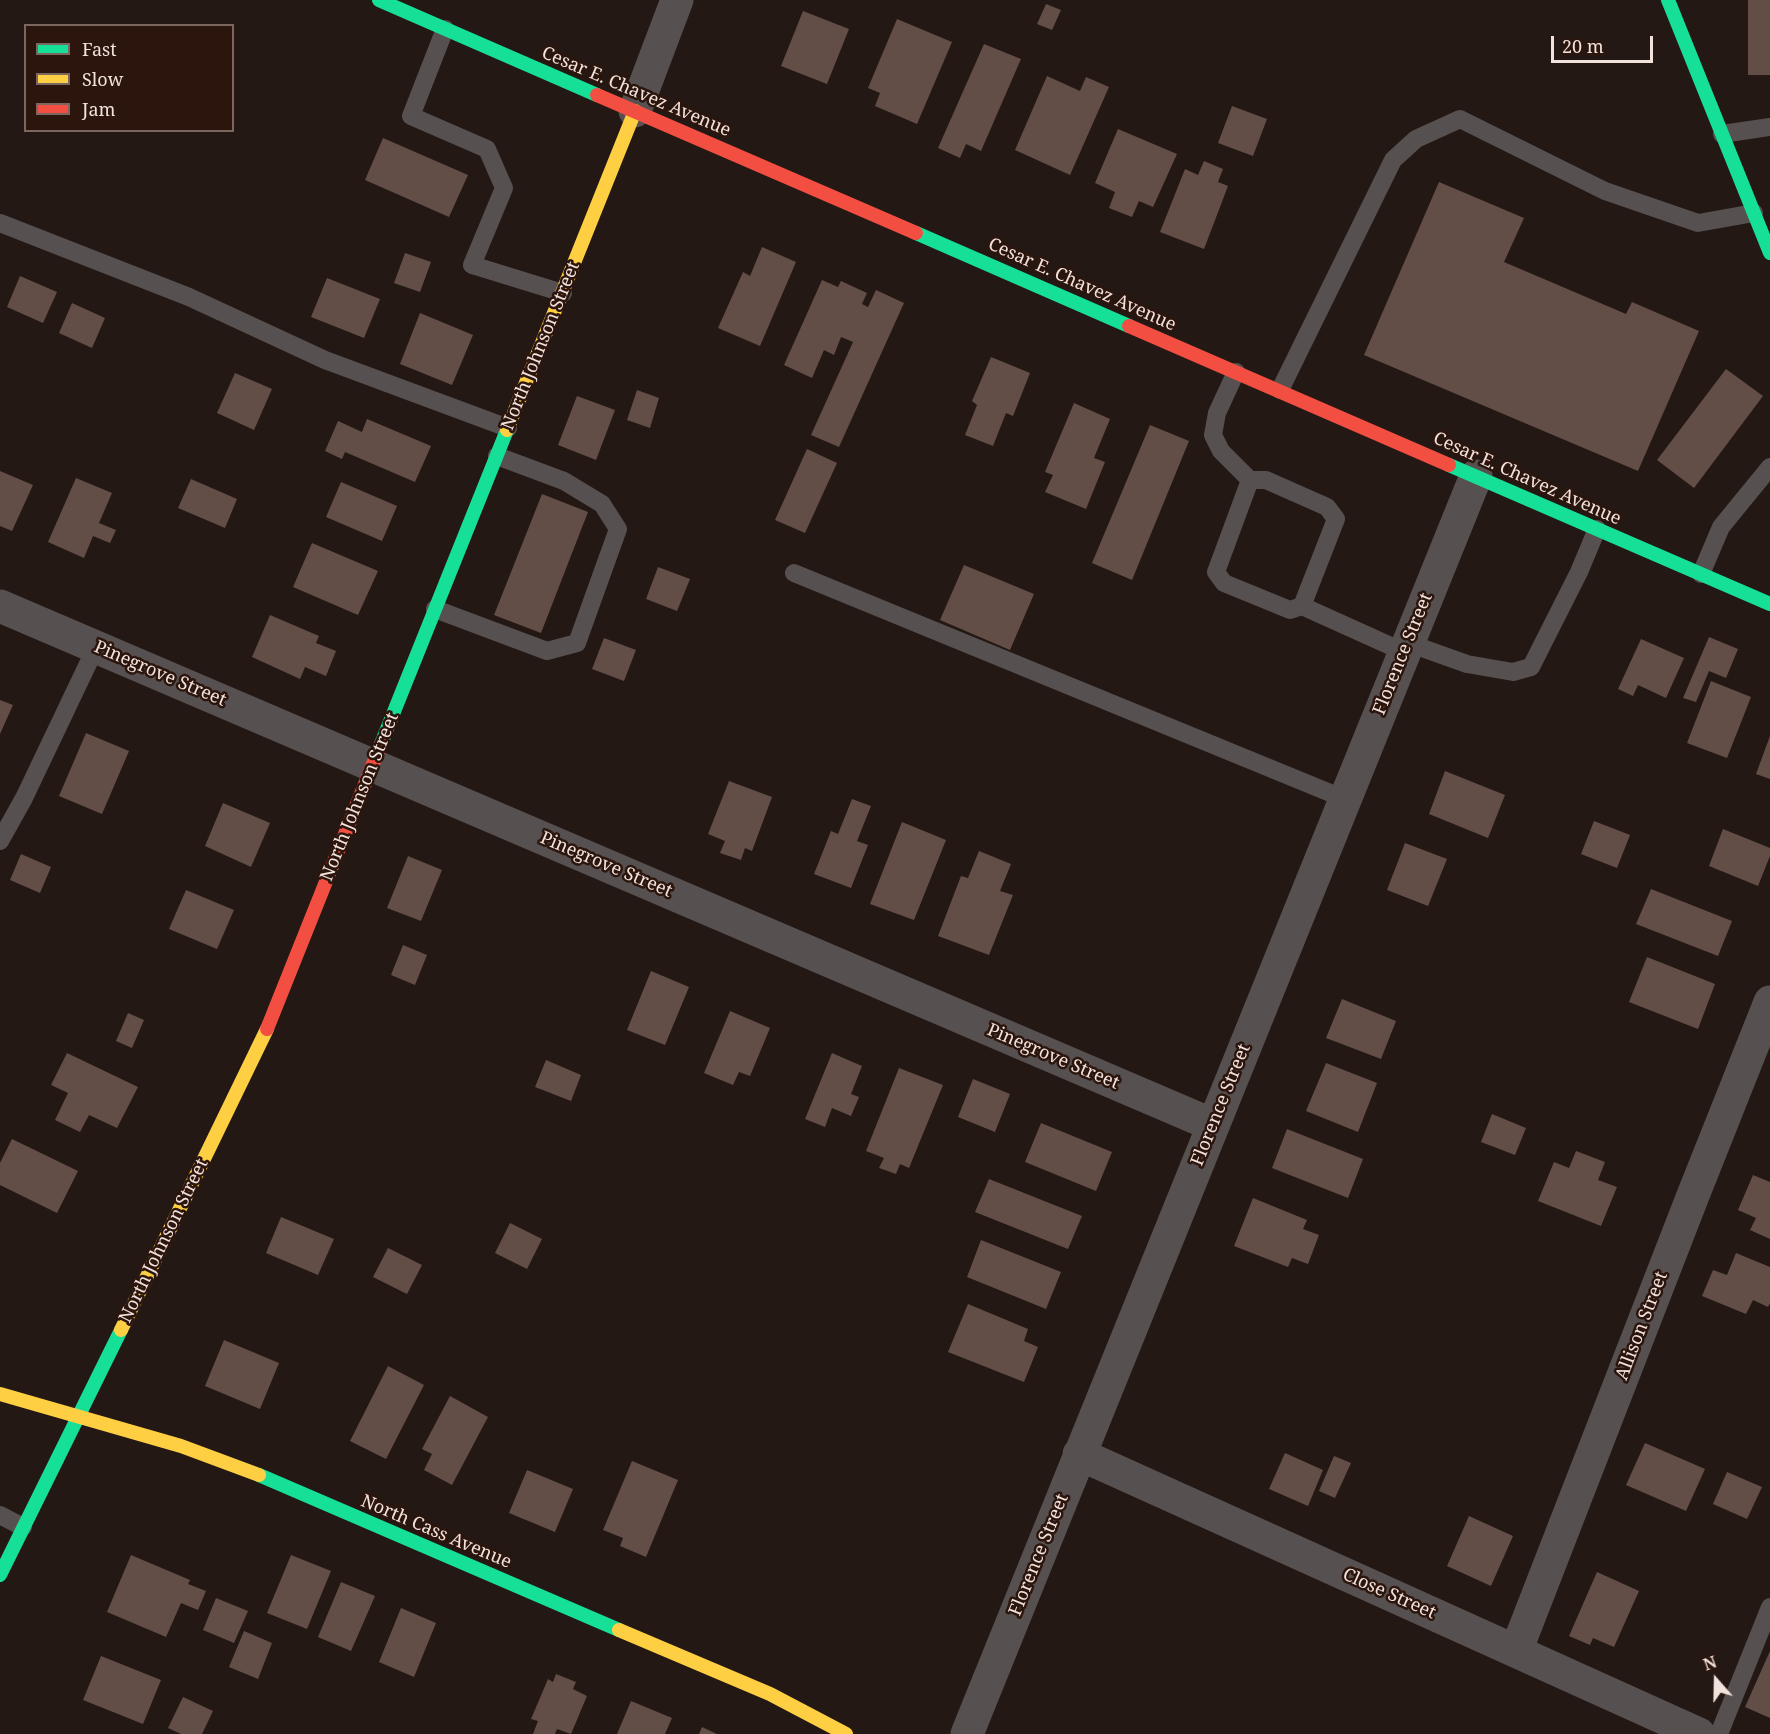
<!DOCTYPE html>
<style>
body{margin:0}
#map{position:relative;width:1770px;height:1734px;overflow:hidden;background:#241814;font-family:"Noto Serif",serif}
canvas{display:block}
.legend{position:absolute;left:24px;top:24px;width:210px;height:108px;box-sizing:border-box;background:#2b150d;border:2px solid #7b6760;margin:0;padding:8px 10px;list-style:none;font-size:18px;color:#f2e2dc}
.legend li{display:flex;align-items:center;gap:12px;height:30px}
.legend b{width:30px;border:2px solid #7b6760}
.north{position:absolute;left:1686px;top:1650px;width:60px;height:60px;-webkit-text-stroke:4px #2b150d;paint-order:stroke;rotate:340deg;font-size:16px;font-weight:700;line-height:24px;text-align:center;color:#f2e2dc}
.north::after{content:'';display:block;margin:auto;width:21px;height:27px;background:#f2e2dc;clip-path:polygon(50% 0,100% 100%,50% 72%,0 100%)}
.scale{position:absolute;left:1551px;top:36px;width:102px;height:27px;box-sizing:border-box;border:3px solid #f2e2dc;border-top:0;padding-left:8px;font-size:18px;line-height:21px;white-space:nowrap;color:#f2e2dc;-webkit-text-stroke:4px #2b150d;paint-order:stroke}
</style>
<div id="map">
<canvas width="1770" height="1734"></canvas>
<ul class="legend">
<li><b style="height:8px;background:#16e098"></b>Fast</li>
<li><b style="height:8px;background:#ffcf43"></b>Slow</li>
<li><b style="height:8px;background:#f24e42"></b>Jam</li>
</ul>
<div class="north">N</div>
<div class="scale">20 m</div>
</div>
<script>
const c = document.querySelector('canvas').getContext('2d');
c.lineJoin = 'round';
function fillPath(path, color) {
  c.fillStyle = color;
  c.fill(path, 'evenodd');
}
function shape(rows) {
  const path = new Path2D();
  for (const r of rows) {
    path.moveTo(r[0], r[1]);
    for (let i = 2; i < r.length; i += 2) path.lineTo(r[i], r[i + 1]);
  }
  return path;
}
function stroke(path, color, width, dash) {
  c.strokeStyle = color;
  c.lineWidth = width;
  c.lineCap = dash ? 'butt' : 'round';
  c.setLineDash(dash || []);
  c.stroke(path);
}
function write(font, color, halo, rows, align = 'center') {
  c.font = font + ' "Noto Serif",serif';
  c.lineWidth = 5;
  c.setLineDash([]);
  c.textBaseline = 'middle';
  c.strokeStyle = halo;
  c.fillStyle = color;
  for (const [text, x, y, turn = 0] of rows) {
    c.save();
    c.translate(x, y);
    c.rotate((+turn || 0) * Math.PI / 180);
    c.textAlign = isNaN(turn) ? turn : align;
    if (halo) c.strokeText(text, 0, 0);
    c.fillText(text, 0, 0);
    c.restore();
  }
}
const building = shape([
 [1748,0,1770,0,1770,75,1748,75],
 [1046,4,1061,10,1052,30,1037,24],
 [803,11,849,29,827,84,781,66],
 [897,19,952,42,917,124,875,106,880,93,868,88],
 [984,44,1021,59,981,151,966,144,960,158,938,148],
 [1047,76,1080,91,1086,77,1109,87,1070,175,1015,150],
 [1232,106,1267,119,1253,156,1218,143],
 [1118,129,1177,154,1153,207,1139,201,1132,217,1109,208,1115,192,1095,183],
 [383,138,468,175,449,217,365,180],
 [1204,161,1223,169,1218,182,1228,186,1204,249,1160,232,1185,169,1198,175],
 [1439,182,1524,218,1504,262,1626,314,1632,302,1699,331,1638,471,1364,355],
 [762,247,796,262,760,346,718,328,743,272,750,276],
 [405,253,431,262,420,292,394,283],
 [20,276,57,292,43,323,7,307],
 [327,278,380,299,364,338,311,317],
 [822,280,838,287,841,281,867,293,862,304,868,307,876,290,904,303,839,447,811,435,853,342,841,337,834,355,824,350,812,378,784,365],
 [72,303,105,318,92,348,59,333],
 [420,313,473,335,452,385,400,364],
 [991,357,1030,373,1013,416,1006,413,993,446,965,435,977,405,972,401],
 [1726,369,1763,396,1694,488,1657,460],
 [235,373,272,389,254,430,217,413],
 [637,390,659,398,650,428,627,420],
 [577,396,615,410,596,460,558,445],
 [1074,403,1110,419,1094,458,1105,462,1086,509,1045,492,1053,475,1045,472],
 [367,419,431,446,415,482,345,452,342,459,325,451,338,421,362,432],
 [1150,425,1189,441,1132,580,1092,563],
 [807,449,837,463,805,533,775,520],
 [0,471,33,485,12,531,0,526],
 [76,478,112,493,99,523,116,530,110,543,93,536,84,558,48,542],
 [191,479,237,499,225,528,178,508],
 [341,482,397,506,382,541,326,517],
 [542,494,588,512,541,633,494,615],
 [312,543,378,571,358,615,293,587],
 [964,565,1034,594,1010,650,940,620],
 [658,567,690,579,677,611,646,599],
 [270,615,319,636,316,643,336,651,326,676,305,667,300,679,252,657],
 [1709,637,1738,649,1726,678,1709,671,1696,702,1683,698],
 [604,638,636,650,624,681,592,669],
 [1641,639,1684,658,1666,698,1638,685,1633,696,1618,689],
 [1711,681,1751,697,1727,758,1687,743],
 [0,700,13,705,0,734],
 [86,733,129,751,102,814,59,796],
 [1770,736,1770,779,1756,774],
 [1445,771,1505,795,1488,838,1429,814],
 [729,781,772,797,752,851,745,848,741,860,720,853,725,841,708,834],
 [852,799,871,806,857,841,868,845,851,888,814,874,831,831,838,834],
 [223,803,270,823,251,867,205,846],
 [1594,821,1630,835,1617,868,1581,854],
 [902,822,946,840,914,920,870,904],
 [1723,829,1770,848,1770,856,1758,886,1709,866],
 [1405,843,1447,859,1428,906,1387,890],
 [979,851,1011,864,1000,891,1013,895,989,955,938,936,961,876,968,878],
 [21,854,51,867,40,893,10,880],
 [408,856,442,870,421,921,387,908],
 [1651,889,1732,921,1718,956,1636,924],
 [186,890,234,910,217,949,169,929],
 [403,945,427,955,415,985,391,975],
 [1647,957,1715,984,1698,1029,1629,1002],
 [651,971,689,987,665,1045,627,1030],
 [1342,999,1396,1021,1381,1059,1326,1038],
 [730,1011,770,1028,750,1076,739,1072,733,1085,704,1073],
 [128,1013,144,1020,132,1048,116,1041],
 [67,1053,138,1087,117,1128,89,1115,80,1132,55,1120,68,1093,51,1085],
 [832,1053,862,1066,851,1094,859,1097,851,1116,832,1108,825,1127,805,1119],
 [546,1060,581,1075,571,1101,535,1087],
 [1326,1063,1377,1083,1358,1132,1306,1111],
 [899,1068,943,1085,909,1168,900,1164,896,1174,879,1168,884,1158,866,1151],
 [973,1079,1010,1094,995,1132,958,1117],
 [1492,1114,1526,1128,1515,1155,1481,1142],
 [1041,1123,1112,1152,1096,1191,1025,1162],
 [1287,1129,1363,1159,1348,1198,1272,1168],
 [12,1139,78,1171,57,1213,0,1185,0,1163],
 [1576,1151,1605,1162,1598,1180,1617,1187,1601,1226,1538,1201,1554,1162,1569,1168],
 [1753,1175,1770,1182,1770,1239,1750,1230,1756,1218,1738,1210],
 [989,1179,1082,1216,1068,1249,975,1212],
 [1253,1198,1307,1220,1303,1229,1319,1235,1308,1264,1292,1258,1288,1267,1234,1246],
 [281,1217,334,1239,318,1275,266,1253],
 [510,1223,542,1239,527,1269,495,1253],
 [981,1240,1061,1272,1046,1309,967,1277],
 [388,1248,422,1265,407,1294,373,1277],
 [1736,1253,1770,1267,1770,1303,1768,1307,1753,1300,1746,1314,1702,1296,1713,1270,1727,1275],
 [968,1304,1028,1329,1024,1341,1038,1347,1024,1382,948,1352],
 [224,1340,279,1363,260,1409,205,1386],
 [388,1366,424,1385,386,1459,350,1441],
 [450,1396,488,1417,452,1485,424,1470,432,1454,422,1449],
 [1645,1443,1705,1469,1686,1511,1626,1485],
 [1285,1453,1323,1470,1308,1506,1269,1489],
 [1334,1456,1351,1463,1335,1498,1319,1491],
 [632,1461,678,1480,646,1557,620,1546,623,1538,603,1530],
 [527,1470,573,1489,555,1532,509,1513],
 [1727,1472,1762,1487,1747,1519,1713,1504],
 [1469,1516,1513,1536,1491,1586,1447,1566],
 [131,1555,190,1580,188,1584,206,1591,198,1610,181,1603,166,1637,107,1612],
 [291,1555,331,1571,307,1629,267,1613],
 [1597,1572,1639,1591,1614,1647,1593,1638,1590,1645,1569,1636],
 [341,1582,375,1596,351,1651,318,1637],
 [216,1598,248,1611,234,1643,203,1630],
 [401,1608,436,1623,414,1677,379,1662],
 [244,1631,272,1643,258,1679,229,1667],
 [1770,1651,1770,1718,1745,1707],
 [101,1656,161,1680,143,1724,83,1700],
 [556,1674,576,1682,573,1689,587,1696,571,1734,557,1729,555,1734,533,1734,538,1721,531,1719,548,1679,553,1682],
 [183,1697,213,1711,202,1734,181,1734,168,1728],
 [631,1701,672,1718,665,1734,617,1734],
 [702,1727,717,1734,699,1734]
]);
const lane = shape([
 [445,29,411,116,487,149,504,188,472,265,563,293],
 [1722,134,1770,127],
 [0,223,189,297,325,360,508,428],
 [1236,372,1217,413,1213,435,1221,451,1250,480],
 [1280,390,1393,160,1416,139,1460,119,1605,191,1698,223,1754,213],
 [794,573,1345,799],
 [1701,574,1721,527,1770,467],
 [1302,606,1336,519,1327,507,1266,480,1250,480,1216,572,1224,583,1290,610,1302,606,1404,652],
 [435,609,547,651,577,643,618,529,602,504,564,481,497,456],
 [1408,643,1467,664,1513,672,1531,667,1579,572,1597,529],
 [0,841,24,798,96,647],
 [0,1515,23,1527],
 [1719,1734,1770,1607]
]);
const street = shape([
 [635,111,677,0],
 [0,606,1213,1125],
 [1079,1454,1699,1734],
 [1516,1651,1692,1198,1770,1002],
 [967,1734,1476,476]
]);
const fast = shape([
 [379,0,597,95],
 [1668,0,1770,253],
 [916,233,1129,326],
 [1449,465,1770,604],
 [381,744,507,430],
 [259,1475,619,1630],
 [0,1575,121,1330]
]);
const slow = shape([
 [507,430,635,111],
 [121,1330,267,1029],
 [0,1394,181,1446,259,1475],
 [619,1630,770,1694,846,1734]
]);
const jam = shape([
 [597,95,916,233],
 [1129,326,1449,465],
 [267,1029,381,744]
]);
const streetNames = [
 ["Cesar E. Chavez Avenue",636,92,23],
 ["Cesar E. Chavez Avenue",1082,285,24],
 ["North Johnson Street",541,346,-68],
 ["Cesar E. Chavez Avenue",1527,479,24],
 ["Florence Street",1403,654,-68],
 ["Pinegrove Street",160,674,23],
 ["North Johnson Street",360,797,-68],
 ["Pinegrove Street",606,865,23],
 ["Pinegrove Street",1053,1057,23],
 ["Florence Street",1221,1105,-68],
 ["North Johnson Street",164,1241,-64],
 ["Allison Street",1642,1326,-69],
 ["North Cass Avenue",436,1532,23],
 ["Florence Street",1039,1555,-68],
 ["Close Street",1389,1594,24]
];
fillPath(building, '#624e46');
stroke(lane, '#565050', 18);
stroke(street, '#565050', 33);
stroke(fast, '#16e098', 14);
stroke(slow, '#ffcf43', 14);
stroke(jam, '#f24e42', 14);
write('18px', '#f2e2dc', '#2b150d', streetNames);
</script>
